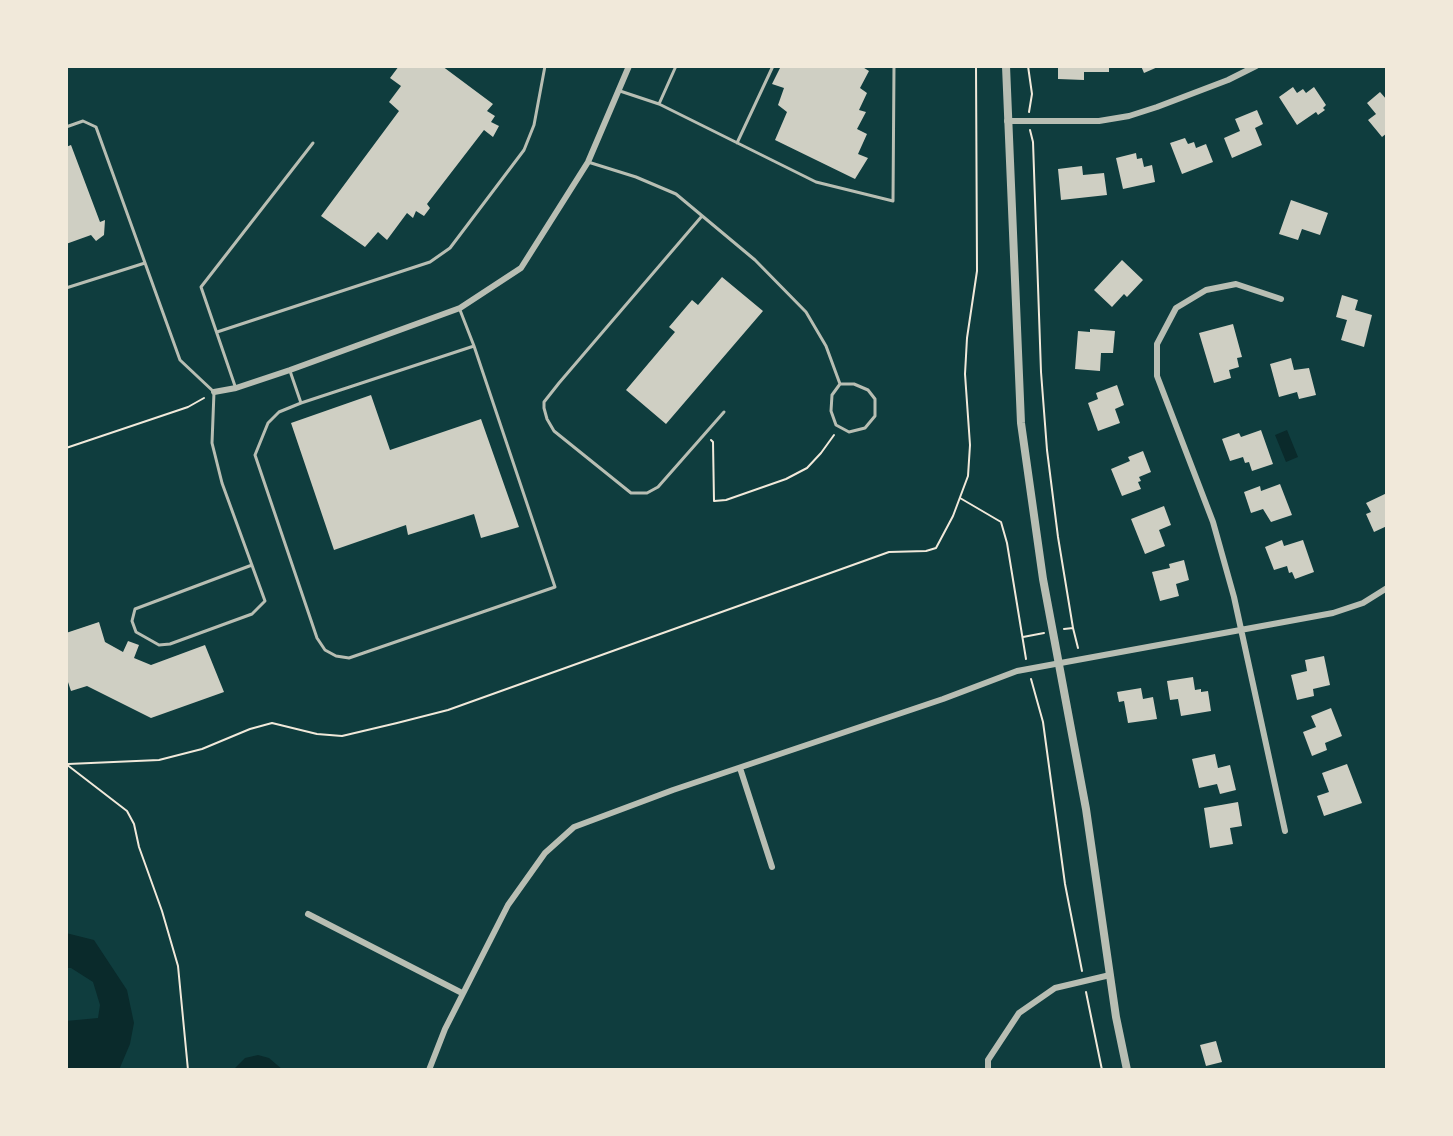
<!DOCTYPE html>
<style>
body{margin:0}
#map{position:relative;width:1453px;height:1136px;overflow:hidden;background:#0f3d3e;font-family:"PT Sans",sans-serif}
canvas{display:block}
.frame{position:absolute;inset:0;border:68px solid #f1e9da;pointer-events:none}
</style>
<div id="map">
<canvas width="1453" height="1136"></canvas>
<div class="frame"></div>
</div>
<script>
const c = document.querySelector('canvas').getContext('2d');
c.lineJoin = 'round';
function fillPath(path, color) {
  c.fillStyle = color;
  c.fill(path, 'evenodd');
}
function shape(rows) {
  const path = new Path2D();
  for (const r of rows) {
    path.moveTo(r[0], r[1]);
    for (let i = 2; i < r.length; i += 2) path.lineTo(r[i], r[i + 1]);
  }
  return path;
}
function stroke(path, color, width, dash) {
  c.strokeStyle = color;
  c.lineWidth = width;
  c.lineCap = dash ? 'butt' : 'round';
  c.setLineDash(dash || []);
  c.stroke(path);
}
const water = shape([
 [1287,430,1298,457,1286,462,1275,435],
 [66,933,94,940,127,990,134,1023,130,1044,119,1070,66,1070,66,1021,98,1018,100,1005,93,982,71,968,66,968],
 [258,1055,269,1058,283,1070,233,1070,245,1058]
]);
const building = shape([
 [399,66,442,66,493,104,487,111,495,116,491,122,499,126,493,137,484,130,427,204,430,208,424,216,416,211,413,218,407,213,387,240,378,232,365,247,321,216,399,111,389,102,401,86,390,78],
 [781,66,861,66,869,71,860,88,867,93,859,110,866,112,857,129,867,134,858,154,868,158,855,179,775,140,787,112,778,105,784,88,772,84],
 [1058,66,1109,66,1109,72,1084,72,1084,80,1058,79],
 [1141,66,1160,66,1144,73],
 [1293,87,1297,93,1303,89,1306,93,1314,87,1326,105,1323,108,1325,110,1318,115,1316,112,1297,125,1279,97],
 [1380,92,1387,100,1387,133,1382,137,1368,120,1376,114,1367,103],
 [1257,110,1263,124,1255,128,1262,145,1232,158,1224,138,1240,131,1235,119],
 [1185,138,1188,144,1194,142,1196,148,1206,144,1213,162,1182,174,1170,143],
 [71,145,100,222,105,220,104,235,96,241,91,235,66,244,66,147],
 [1136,153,1137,159,1142,158,1144,167,1152,165,1155,182,1123,189,1116,158],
 [1082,166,1083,175,1104,173,1107,195,1061,200,1058,169],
 [1291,200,1328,213,1320,235,1302,229,1298,240,1279,234],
 [1122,260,1143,280,1127,297,1124,294,1112,307,1094,290],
 [722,277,763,311,666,424,626,390,675,332,669,327,692,300,698,305],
 [1342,295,1358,300,1355,310,1372,315,1364,347,1341,340,1347,320,1336,317],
 [1233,324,1242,357,1237,358,1239,367,1229,370,1231,378,1214,383,1199,333],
 [1090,329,1115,331,1113,353,1101,353,1100,371,1075,369,1078,331,1090,332],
 [1291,358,1294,370,1309,368,1316,395,1299,399,1297,392,1279,397,1270,364],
 [1117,385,1124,405,1115,409,1120,423,1098,431,1088,403,1098,399,1096,393],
 [371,395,390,450,481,419,519,527,481,538,474,514,408,535,406,525,334,550,291,423],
 [1261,430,1273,464,1252,471,1249,462,1245,463,1243,457,1230,461,1222,439,1239,433,1241,437],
 [1143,451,1151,472,1139,477,1141,481,1138,482,1141,489,1122,496,1111,469,1130,461,1128,457],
 [1280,484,1292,515,1271,522,1263,509,1251,513,1244,492,1260,486,1261,491],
 [1387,493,1387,526,1374,532,1366,514,1371,512,1366,503],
 [1164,506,1171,525,1159,530,1165,546,1145,554,1131,519],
 [1282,540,1284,546,1303,540,1314,572,1295,579,1292,572,1289,573,1287,566,1274,570,1265,547],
 [1184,560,1189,580,1176,584,1179,596,1160,601,1152,572,1170,568,1169,564],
 [99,622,105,642,123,652,128,641,139,645,134,658,151,665,205,645,224,692,151,718,87,686,71,691,66,676,66,633],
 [1324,656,1330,685,1313,689,1314,696,1297,700,1291,675,1307,671,1305,660],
 [1193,677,1195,690,1201,689,1201,692,1208,691,1211,711,1181,716,1178,699,1170,700,1167,681],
 [1141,688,1143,699,1153,697,1157,719,1128,723,1124,701,1119,702,1117,692],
 [1331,708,1342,736,1325,743,1327,750,1312,756,1303,732,1316,727,1311,716],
 [1215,754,1218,768,1230,765,1236,790,1220,794,1217,784,1199,788,1192,759],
 [1347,764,1362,803,1324,816,1317,796,1329,792,1322,773],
 [1238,802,1242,826,1230,828,1233,844,1210,848,1204,808],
 [1216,1041,1222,1062,1206,1066,1200,1045]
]);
const path = shape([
 [1028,66,1032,94,1029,112],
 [1030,130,1033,142,1041,372,1047,450,1058,537,1073,628,1064,629],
 [711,440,713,442,714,501,726,500,786,479,807,468,821,453,834,435],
 [66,448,188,407,204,398],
 [960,498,1001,522,1007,543,1026,659],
 [1073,628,1078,648],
 [1023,637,1044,633],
 [1031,679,1043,722,1065,884,1082,971],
 [66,764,127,811,134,824,139,847,162,911,178,966,188,1070],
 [68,764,159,760,202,749,250,729,272,723,317,734,342,736,397,723,448,710,889,552,926,551,936,548,953,516,968,476,970,445,965,374,967,338,977,271,976,66],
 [1086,992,1102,1070]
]);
const service = shape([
 [620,91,659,104,676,66],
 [659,104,816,182,893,201,894,66],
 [66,127,83,121,96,127,180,360,214,392,212,443,222,483,265,601,252,614,170,644,159,645,136,632,132,621,135,609,252,565],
 [737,143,773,66],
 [588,162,636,177,676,194,755,260,806,312,826,346,840,384],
 [702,216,559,383,544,402,544,408,547,419,554,431,631,493,647,493,658,487,724,412],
 [66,288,145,263],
 [217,332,430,262,450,248,524,150,534,125,545,66],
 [290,371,301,403,474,346,460,310],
 [840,384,854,384,868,390,875,399,875,416,865,428,849,432,836,425,831,411,832,395,840,384],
 [235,386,201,287,313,143],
 [301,403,279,412,268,423,255,455,317,638,325,650,336,656,349,658,555,587,474,346]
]);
const minor = shape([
 [1007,121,1099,121,1129,116,1157,107,1228,80,1256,66],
 [1281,299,1236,284,1206,290,1176,308,1157,344,1157,376,1213,522,1234,597,1285,831],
 [214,392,236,388,290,370,460,308,521,268,588,162,629,66],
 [740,768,772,867],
 [308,914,462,993],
 [429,1070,445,1029,508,905,545,853,574,827,673,790,943,699,1017,671,1333,613,1363,603,1387,588],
 [988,1070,988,1060,1019,1013,1055,988,1110,975]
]);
const tertiary = shape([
 [1006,66,1021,423,1043,579,1086,809,1116,1017,1127,1070]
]);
fillPath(water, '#0a2a2b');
fillPath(building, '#cfcfc3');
stroke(path, '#f1e9da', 2);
stroke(service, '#b8beb3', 3);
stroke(minor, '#b8beb3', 6);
stroke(tertiary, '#b8beb3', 8);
</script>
